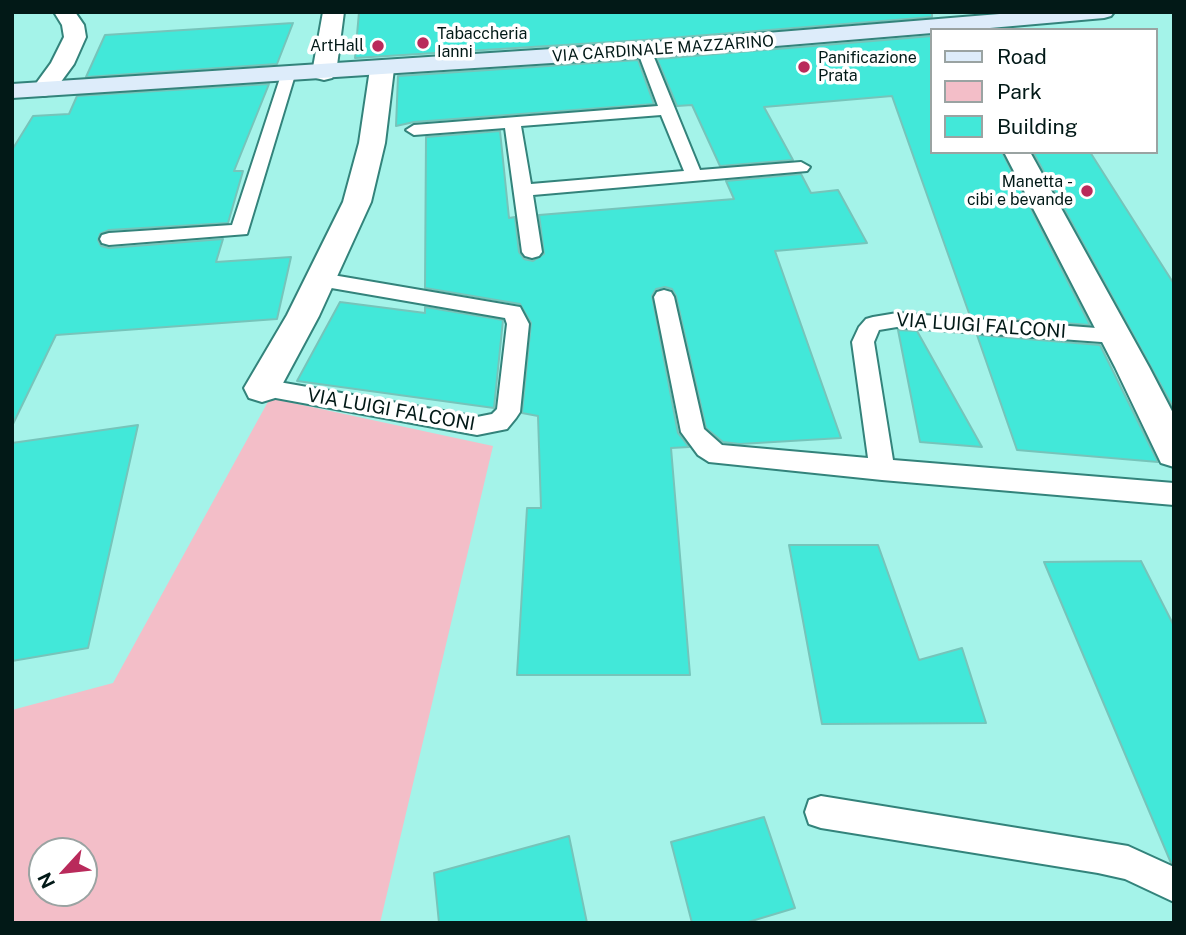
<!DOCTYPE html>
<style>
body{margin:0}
#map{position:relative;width:1186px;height:935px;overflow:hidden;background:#a4f3e9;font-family:"Public Sans",sans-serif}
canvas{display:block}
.frame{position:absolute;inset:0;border:14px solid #021917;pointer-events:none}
.legend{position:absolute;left:930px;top:28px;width:228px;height:126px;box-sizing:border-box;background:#fff;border:2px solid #9aa3a2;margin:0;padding:9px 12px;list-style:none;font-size:21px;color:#021917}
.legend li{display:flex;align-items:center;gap:14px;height:35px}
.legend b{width:35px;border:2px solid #9aa3a2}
.north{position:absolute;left:28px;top:837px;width:70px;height:70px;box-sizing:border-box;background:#fff;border:2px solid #9aa3a2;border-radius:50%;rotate:243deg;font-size:19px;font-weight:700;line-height:28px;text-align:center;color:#021917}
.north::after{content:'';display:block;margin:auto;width:24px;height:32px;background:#b92a5b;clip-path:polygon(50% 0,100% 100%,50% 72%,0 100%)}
</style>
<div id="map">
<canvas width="1186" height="935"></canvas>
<div class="frame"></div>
<ul class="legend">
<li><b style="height:9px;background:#ddecfa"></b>Road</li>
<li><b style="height:19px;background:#f3bec8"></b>Park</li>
<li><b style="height:19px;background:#42e8d9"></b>Building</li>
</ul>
<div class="north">N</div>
</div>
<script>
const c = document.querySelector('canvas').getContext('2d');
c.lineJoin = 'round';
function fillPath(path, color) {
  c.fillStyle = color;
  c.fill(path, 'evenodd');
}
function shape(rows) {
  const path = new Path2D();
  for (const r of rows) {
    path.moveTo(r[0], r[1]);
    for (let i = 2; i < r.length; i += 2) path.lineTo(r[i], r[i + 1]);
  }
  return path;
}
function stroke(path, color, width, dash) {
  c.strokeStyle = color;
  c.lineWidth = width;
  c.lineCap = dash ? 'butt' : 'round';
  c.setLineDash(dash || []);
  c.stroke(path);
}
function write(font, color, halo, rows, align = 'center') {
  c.font = font + ' "Public Sans",sans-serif';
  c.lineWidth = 7;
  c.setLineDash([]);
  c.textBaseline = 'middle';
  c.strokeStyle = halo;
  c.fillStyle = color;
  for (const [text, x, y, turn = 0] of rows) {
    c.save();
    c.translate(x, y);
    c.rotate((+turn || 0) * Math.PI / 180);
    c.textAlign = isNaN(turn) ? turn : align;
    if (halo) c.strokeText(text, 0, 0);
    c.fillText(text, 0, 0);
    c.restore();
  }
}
const green = shape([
 [270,398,493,446,380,923,12,923,12,710,113,683],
 [42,851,84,851,84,893,42,893]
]);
const building = shape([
 [359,12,932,12,932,17,644,40,355,58,359,12],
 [293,23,277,64,86,77,105,35,293,23],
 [932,36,932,152,1002,152,1090,325,970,316,892,96,764,107,793,160,720,166,692,105,677,106,657,59,932,36],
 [638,60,654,104,414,122,396,126,398,76,638,60],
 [269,84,234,171,243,171,228,223,109,230,100,234,98,240,101,246,109,248,223,239,216,262,291,257,277,319,56,335,12,426,12,150,33,116,69,114,77,96,269,84],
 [500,131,509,218,515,217,519,252,524,259,533,261,544,254,539,215,734,199,726,181,801,174,811,193,838,190,867,243,775,251,841,438,740,444,723,442,706,428,676,296,672,289,665,287,656,289,652,296,678,433,689,447,671,448,690,675,517,675,527,508,541,508,538,416,522,413,531,323,520,304,425,288,426,137,500,131],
 [1033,152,1090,152,1174,284,1174,409,1033,152],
 [340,302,425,313,425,307,503,320,494,408,297,381,340,302],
 [898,330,917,331,982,447,920,442,898,330],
 [977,335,1100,345,1158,462,1017,450,977,335],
 [138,425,88,648,12,661,12,443,138,425],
 [789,545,878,545,919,660,962,648,986,723,822,724,789,545],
 [1141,561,1174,626,1174,864,1171,863,1044,562,1141,561],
 [764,817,795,908,745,923,692,923,671,842,764,817],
 [569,836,587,923,439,923,434,873,569,836]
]);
const lane = shape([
 [644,46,651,50,700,170,801,162,810,167,807,171,533,195,542,252,539,256,532,258,525,256,522,252,505,128,414,135,406,130,414,125,658,106,637,50,644,46],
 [661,115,684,171,531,184,521,126,661,115],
 [288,71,295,75,247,234,109,245,102,243,100,239,102,235,109,233,232,225,281,75,288,71],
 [321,273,520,307,529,324,520,412,516,418,507,429,477,435,254,394,251,388,254,382,262,379,477,417,492,414,497,409,507,324,505,318,314,285,311,280,314,275,321,273],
 [664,290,671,292,674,297,704,429,722,445,868,458,852,342,859,327,866,319,873,317,897,313,1123,330,1126,335,1123,340,1115,343,897,327,879,330,874,342,893,460,1174,483,1174,505,882,480,709,462,698,455,681,432,654,297,657,292,664,290],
 [821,796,1128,846,1174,867,1174,902,1125,879,1098,873,821,828,809,824,805,812,809,800,821,796]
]);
const street = shape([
 [54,12,75,12,84,25,86,37,74,64,52,94,44,96,36,94,32,89,51,63,64,37,62,25,54,12],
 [323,12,344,12,336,73,332,78,324,80,316,78,312,73,323,12],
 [382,62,390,64,394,69,385,143,371,202,319,316,275,398,262,402,249,398,244,388,287,315,343,202,359,143,370,69,374,64,382,62],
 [1004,152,1030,152,1149,367,1174,415,1174,467,1161,463,1115,367,1004,152]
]);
const secondary = shape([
 [1024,12,1114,12,1111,16,1104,18,967,30,932,30,932,33,644,57,12,98,12,84,644,43,1024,12]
]);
const markers = [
 [423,43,7,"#b92a5b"],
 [378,46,7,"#b92a5b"],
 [804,67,7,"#b92a5b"],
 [1087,191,7,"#b92a5b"]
];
const farPoinames = [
 ["Tabaccheria",437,34],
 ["Ianni",437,52],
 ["ArtHall",364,46,"right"],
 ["Panificazione",818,58],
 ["Prata",818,76],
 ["Manetta -",1073,182,"right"],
 ["cibi e bevande",1073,200,"right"]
];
const farStreetnames = [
 ["VIA CARDINALE MAZZARINO",663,49,-4]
];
const streetNames = [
 ["VIA LUIGI FALCONI",981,326,4],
 ["VIA LUIGI FALCONI",391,410,10]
];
fillPath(green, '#f3bec8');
fillPath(building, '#42e8d9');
stroke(building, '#76c4ba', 2);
stroke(lane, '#33837b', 4);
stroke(street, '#33837b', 4);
stroke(secondary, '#33837b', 4);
fillPath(lane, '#fff');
fillPath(street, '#fff');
fillPath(secondary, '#ddecfa');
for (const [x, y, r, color] of markers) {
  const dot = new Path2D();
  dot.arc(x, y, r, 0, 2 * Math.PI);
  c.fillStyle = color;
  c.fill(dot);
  stroke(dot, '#fff', 2.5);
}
write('16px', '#021917', '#fff', farPoinames, 'left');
write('16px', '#021917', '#fff', farStreetnames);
write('19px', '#021917', '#fff', streetNames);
</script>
